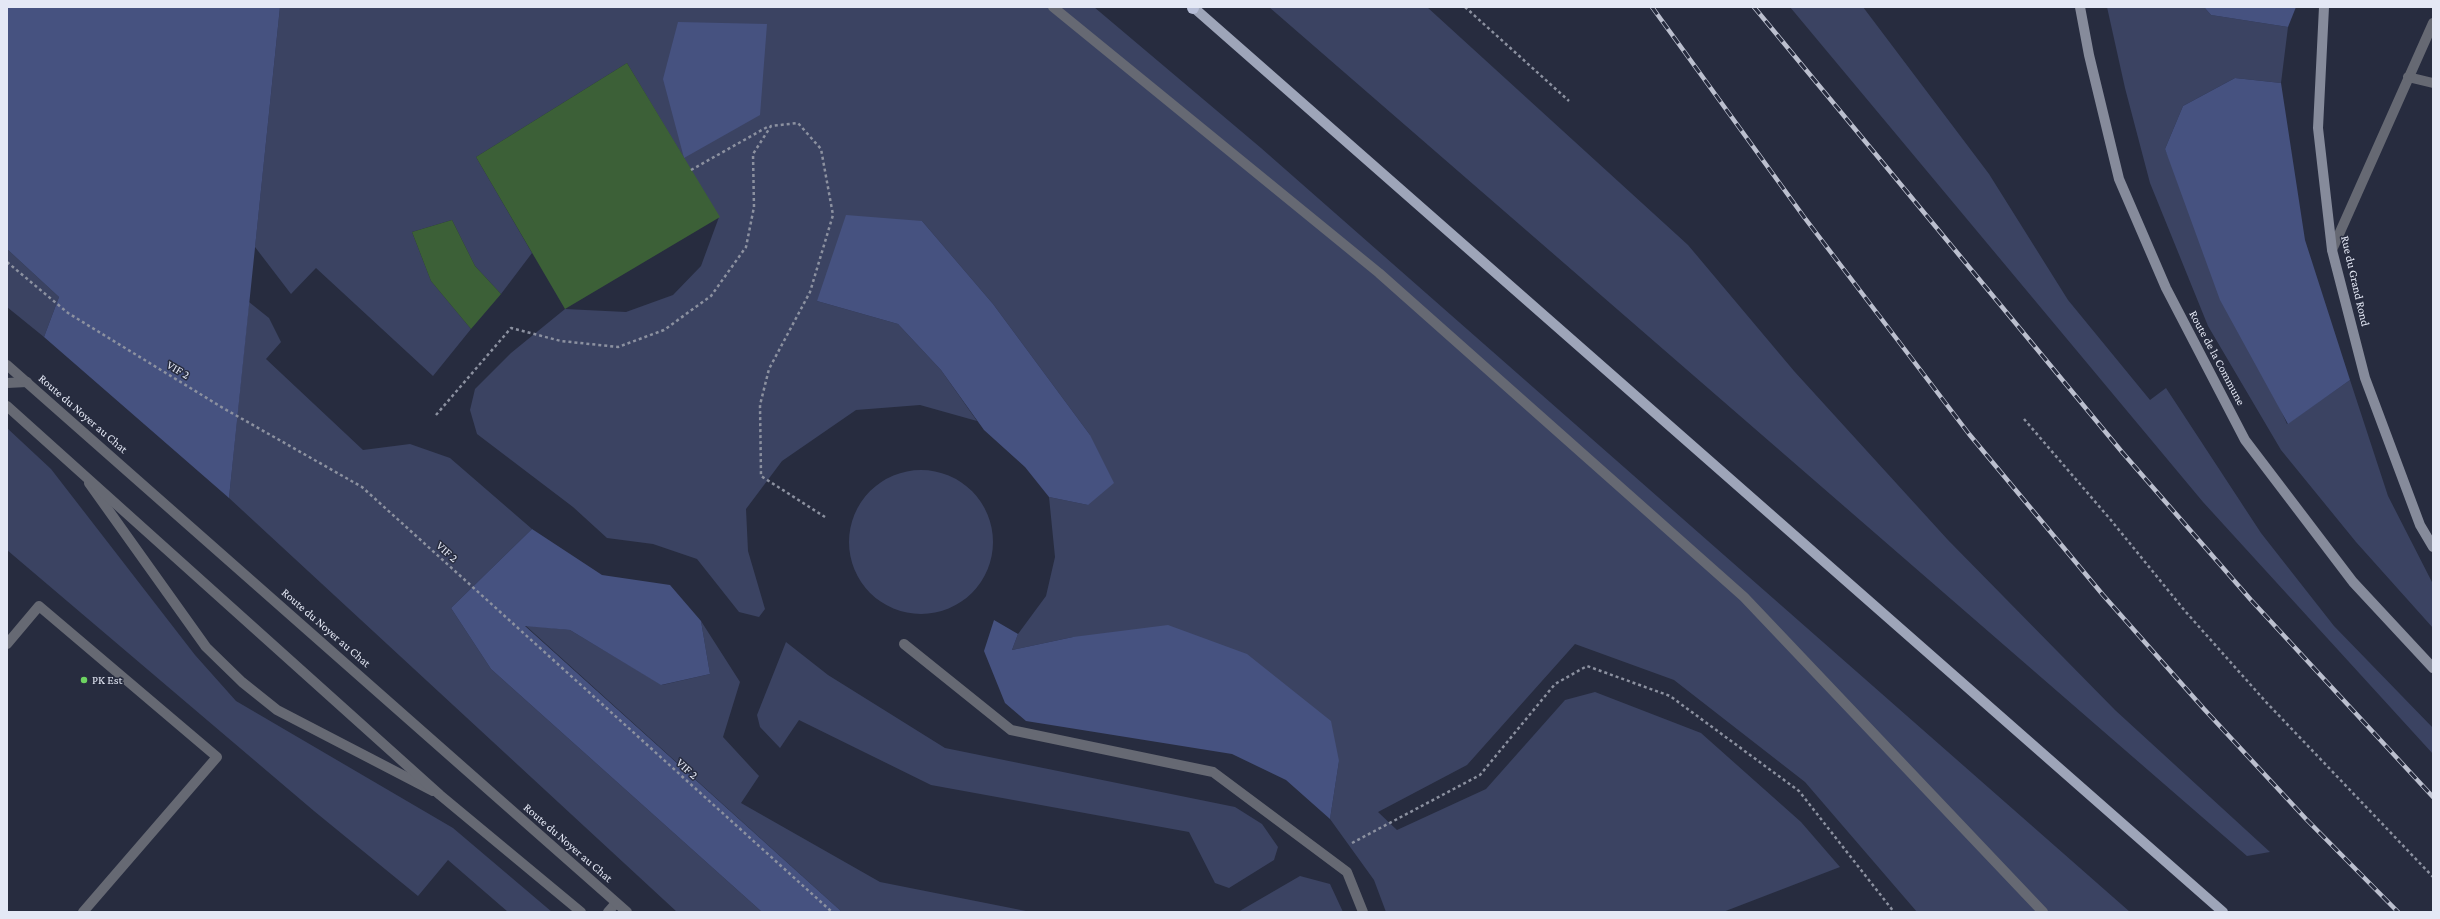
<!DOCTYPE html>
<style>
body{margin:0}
#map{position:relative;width:2440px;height:919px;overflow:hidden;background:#272c3f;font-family:"Crimson Pro",serif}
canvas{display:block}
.frame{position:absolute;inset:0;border:8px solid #e4e8f5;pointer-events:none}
</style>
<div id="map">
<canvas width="2440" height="919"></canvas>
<div class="frame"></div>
</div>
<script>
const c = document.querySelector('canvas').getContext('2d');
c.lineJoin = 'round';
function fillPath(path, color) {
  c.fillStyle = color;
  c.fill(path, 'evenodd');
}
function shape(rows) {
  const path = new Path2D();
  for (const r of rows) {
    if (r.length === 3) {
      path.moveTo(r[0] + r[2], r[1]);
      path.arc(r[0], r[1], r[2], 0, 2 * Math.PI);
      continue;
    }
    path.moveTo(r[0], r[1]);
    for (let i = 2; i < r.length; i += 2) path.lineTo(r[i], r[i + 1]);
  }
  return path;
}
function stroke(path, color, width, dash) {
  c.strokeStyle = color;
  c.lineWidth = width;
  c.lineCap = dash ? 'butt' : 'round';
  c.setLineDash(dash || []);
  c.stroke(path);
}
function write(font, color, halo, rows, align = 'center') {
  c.font = font + ' "Crimson Pro",serif';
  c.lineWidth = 3;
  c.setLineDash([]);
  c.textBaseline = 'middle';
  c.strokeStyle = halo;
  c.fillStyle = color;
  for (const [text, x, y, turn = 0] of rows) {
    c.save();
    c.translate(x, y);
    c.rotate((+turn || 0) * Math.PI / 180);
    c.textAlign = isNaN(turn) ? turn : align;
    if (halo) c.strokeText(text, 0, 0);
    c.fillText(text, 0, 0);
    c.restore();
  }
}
const green = shape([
 [280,7,1094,7,1261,148,2130,912,1917,912,1805,782,1674,680,1575,644,1467,765,1378,812,1397,830,1486,789,1565,700,1595,692,1701,733,1801,822,1840,867,1723,912,1386,912,1374,880,1330,819,1339,761,1073,637,1012,650,1018,634,1046,596,1055,557,1049,497,1088,505,1090,435,993,304,922,221,817,301,898,324,941,370,977,421,920,405,856,410,782,461,746,509,748,551,765,609,759,617,739,612,697,559,653,544,607,538,573,507,477,434,470,410,475,389,511,353,565,309,626,312,673,295,701,266,719,217,627,63,476,157,532,253,501,294,475,266,452,220,412,232,431,281,471,329,433,376,316,268,291,294,255,247],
 [1269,7,1427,7,1688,245,1794,371,1948,540,2115,710,2270,852,2247,856],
 [1790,7,1863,7,1989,174,2068,300,2150,400,2166,388,2261,533,2334,626,2433,728,2433,754,2203,502],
 [2107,7,2204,7,2211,15,2288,27,2281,83,2235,78,2183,106,2165,149,2287,424,2350,380,2388,496,2433,584,2433,628,2356,542,2281,450,2208,326,2150,183,2125,88],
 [7,249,59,297,44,337,7,307],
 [249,302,269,318,281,342,266,359,363,450,410,444,450,458,532,529,451,608,491,669,762,912,677,912,229,498],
 [7,428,51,469,195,655,236,701,453,828,552,912,508,912,448,860,418,896,314,811,7,550],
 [921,542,72],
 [701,621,740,682,723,737,759,776,741,803,880,882,1031,912,842,912,525,625,570,630,662,685,710,674],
 [786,642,828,675,945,748,1235,807,1262,824,1278,847,1274,860,1229,888,1215,883,1189,832,931,785,799,720,780,748,760,727,757,715],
 [1300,876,1330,884,1343,912,1238,912]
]);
const forest = shape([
 [7,7,280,7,229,498,44,337,59,297,7,249],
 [2204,7,2296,7,2288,27,2211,15],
 [678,22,767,24,760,115,684,158,663,79],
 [2235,78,2281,83,2305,240,2350,380,2288,424,2220,300,2165,149,2183,106],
 [846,215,922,221,993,304,1090,435,1114,483,1088,505,1049,497,1025,467,984,430,941,370,898,324,817,301],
 [532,529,602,575,670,585,701,621,710,674,661,685,570,630,525,626,842,912,762,912,491,669,451,608],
 [994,620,1018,634,1012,650,1073,637,1168,625,1247,654,1331,721,1339,761,1330,819,1286,780,1232,754,1026,721,1005,703,984,651]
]);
const building = shape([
 [627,63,720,217,565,309,476,157],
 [452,220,475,266,501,294,471,329,431,281,412,232]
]);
const path = shape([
 [1465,7,1569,101],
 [691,170,769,126],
 [7,262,68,313,223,408,362,487,832,912],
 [436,415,511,328,561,341,618,347,664,330,711,296,746,247,754,207,753,154,771,126,798,123,821,149,833,215,810,292,769,369,760,405,761,476,825,517],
 [2024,419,2110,519,2185,611,2266,702,2433,877],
 [1352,843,1480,775,1555,684,1587,666,1670,696,1799,791,1894,912]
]);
const service = shape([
 [1053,7,1379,273,1744,597,2043,912],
 [2408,77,2433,83],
 [2332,250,2433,23],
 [89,483,206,647,242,682,277,710,433,791],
 [7,644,39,606,217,757,83,912],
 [608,912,616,903]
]);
const minor = shape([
 [7,383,27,382],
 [904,644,1011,730,1213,772,1347,872,1363,912]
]);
const tertiary = shape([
 [7,365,627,912],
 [7,406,440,795,581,912]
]);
const secondary = shape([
 [2080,7,2089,55,2119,179,2166,288,2245,440,2353,582,2433,668],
 [2324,7,2318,128,2332,250,2365,378,2420,525,2433,547]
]);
const primary = shape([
 [1193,7,2223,912]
]);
const motorway = shape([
 [1193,7,1193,8]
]);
const rail = shape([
 [1652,7,1804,217,1969,434,2103,595,2204,709,2306,819,2398,912],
 [1754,7,2122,452,2251,600,2433,797]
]);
const markers = [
 [84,680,4,"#6dd361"]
];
const streetNames = [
 ["Rue du Grand Rond",2355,281,77],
 ["Route de la Commune",2217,358,62],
 ["VIF 2",178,370,31],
 ["Route du Noyer au Chat",83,414,41],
 ["VIF 2",447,552,42],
 ["Route du Noyer au Chat",326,628,41],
 ["VIF 2",687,769,42],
 ["Route du Noyer au Chat",568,843,41]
];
const poiNames = [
 ["PK Est",92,680]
];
fillPath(green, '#3b4362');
fillPath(forest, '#465280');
fillPath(building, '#3c6037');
stroke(path, '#8c91a0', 2.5, [3, 3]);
stroke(service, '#666973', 10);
stroke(minor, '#666973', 10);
stroke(tertiary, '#666973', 10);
stroke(secondary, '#868b9b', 10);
stroke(primary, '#9ea5b9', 10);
stroke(motorway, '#b5bcd5', 12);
stroke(rail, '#bbbfce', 4.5);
stroke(rail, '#272c3f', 3, [9]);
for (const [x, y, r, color] of markers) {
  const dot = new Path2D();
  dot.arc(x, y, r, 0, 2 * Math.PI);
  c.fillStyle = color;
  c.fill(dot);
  stroke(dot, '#272c3f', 1.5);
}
write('12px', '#e4e8f5', '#272c3f', streetNames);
write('12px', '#e4e8f5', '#272c3f', poiNames, 'left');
</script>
